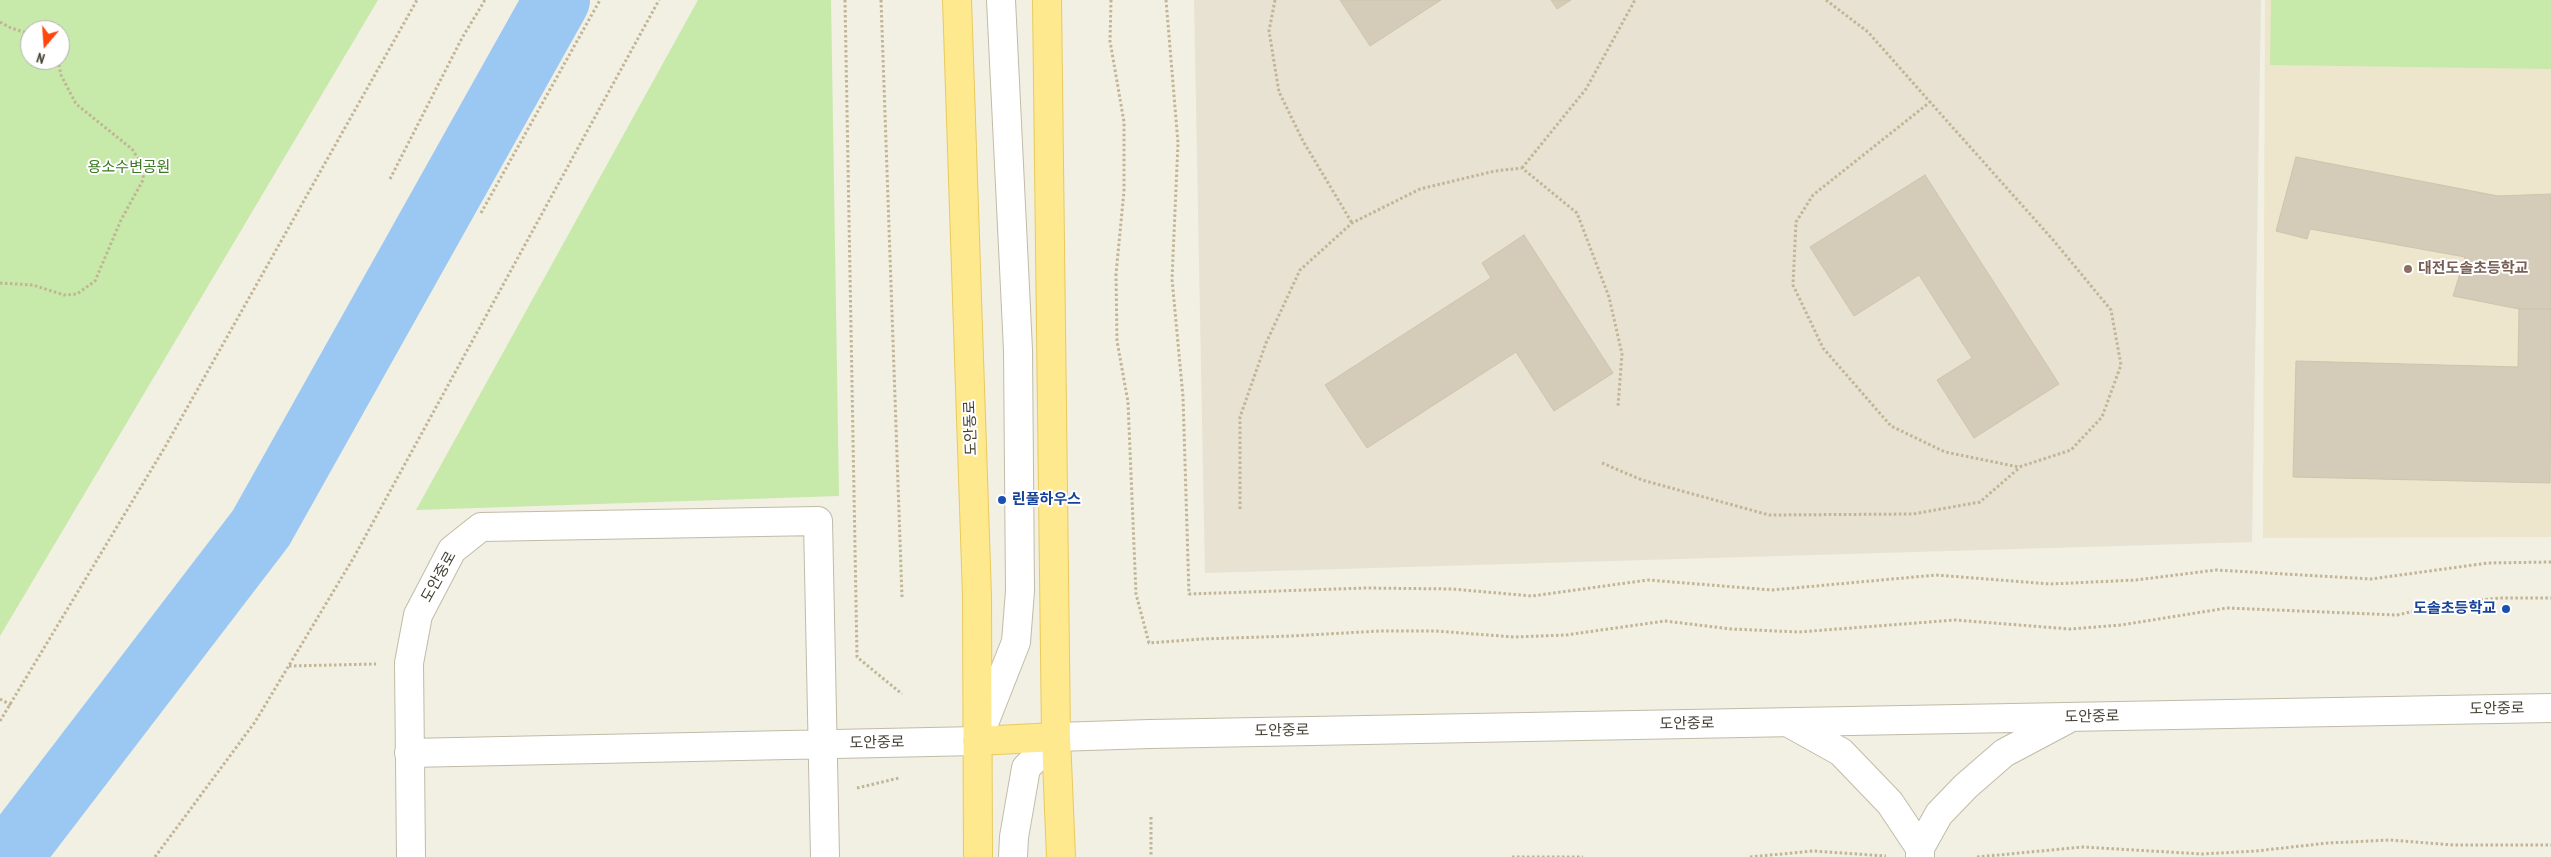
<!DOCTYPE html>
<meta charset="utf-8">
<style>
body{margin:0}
#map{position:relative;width:2551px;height:857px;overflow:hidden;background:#f2efe3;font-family:"PT Sans Narrow",sans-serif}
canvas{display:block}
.north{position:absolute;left:20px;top:20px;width:50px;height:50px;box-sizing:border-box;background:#fff;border:1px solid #b4b2ad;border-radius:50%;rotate:198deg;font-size:14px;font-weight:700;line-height:20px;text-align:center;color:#443f33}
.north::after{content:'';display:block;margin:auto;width:18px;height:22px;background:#ff470d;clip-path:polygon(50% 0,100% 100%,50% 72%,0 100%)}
</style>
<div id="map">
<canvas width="2551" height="857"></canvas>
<div class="north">N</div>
</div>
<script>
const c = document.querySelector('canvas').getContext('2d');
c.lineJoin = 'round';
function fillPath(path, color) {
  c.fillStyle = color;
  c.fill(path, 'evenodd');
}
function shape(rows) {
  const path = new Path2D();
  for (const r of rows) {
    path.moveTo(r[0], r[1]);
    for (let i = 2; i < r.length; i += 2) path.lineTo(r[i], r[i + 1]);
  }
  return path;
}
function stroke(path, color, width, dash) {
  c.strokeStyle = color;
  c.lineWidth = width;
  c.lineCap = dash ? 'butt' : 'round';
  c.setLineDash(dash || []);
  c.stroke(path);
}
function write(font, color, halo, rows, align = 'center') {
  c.font = font + ' "PT Sans Narrow","Noto Sans KR",sans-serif';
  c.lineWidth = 4;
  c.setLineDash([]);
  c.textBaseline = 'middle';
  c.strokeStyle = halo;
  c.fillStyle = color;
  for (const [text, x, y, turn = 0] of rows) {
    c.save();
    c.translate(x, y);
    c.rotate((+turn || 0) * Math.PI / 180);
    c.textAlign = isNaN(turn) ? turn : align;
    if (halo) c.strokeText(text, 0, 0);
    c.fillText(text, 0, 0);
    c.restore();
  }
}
const residential = shape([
 [1194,0,2261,0,2252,542,1205,573]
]);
const education = shape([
 [2265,0,2551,0,2551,537,2263,538]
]);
const green = shape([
 [0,0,378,0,0,636],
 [30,30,60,30,60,60,30,60],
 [698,0,831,0,839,496,416,510],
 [2271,0,2551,0,2551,69,2270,65]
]);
const river = shape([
 [9,857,261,528,557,0]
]);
const building = shape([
 [1340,0,1441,0,1370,46,1340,0],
 [1551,0,1571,0,1557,9,1551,0],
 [2296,157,2498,196,2551,194,2551,309,2519,309,2453,296,2465,257,2310,229,2307,239,2276,231,2296,157],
 [1925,175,2059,384,1974,438,1937,380,1972,358,1919,275,1854,316,1810,247,1925,175],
 [1524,235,1613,373,1554,411,1516,352,1367,448,1325,385,1491,278,1482,263,1524,235],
 [2519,309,2551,309,2550,483,2293,477,2296,361,2518,367,2519,309]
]);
const path = shape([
 [845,0,857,657,902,694],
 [881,0,902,597],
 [1111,0,1110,41,1124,122,1124,191,1116,274,1117,341,1128,402,1136,594,1149,643,1201,639,1291,636,1380,631,1436,631,1514,637,1566,635,1665,621,1731,629,1799,632,1955,620,2070,629,2121,625,2227,608,2397,615,2446,604,2499,598,2551,598],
 [1166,0,1178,143,1172,279,1183,397,1189,594,1366,588,1452,589,1532,596,1648,580,1772,590,1936,575,2050,584,2136,580,2216,570,2371,579,2488,563,2551,562],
 [1275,0,1269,31,1279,92,1303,141,1352,223],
 [1826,0,1868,32,1930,102,2054,241,2111,310,2121,365,2102,417,2071,450,2019,467,1945,452,1891,426,1823,348,1793,285,1796,222,1813,195,1930,102],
 [0,22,11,28,30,34],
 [1522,168,1586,89,1635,0],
 [390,179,462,38,485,0],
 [481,213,600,0],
 [0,283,33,285,64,295,77,294,95,281,121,220,143,180,144,168,132,149,76,104,61,75,58,60],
 [1602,463,1642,480,1769,515,1913,514,1980,502,2019,468],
 [1240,509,1240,417,1266,343,1300,270,1352,223,1420,189,1495,171,1522,168,1577,213,1609,297,1622,354,1618,406],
 [289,666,376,664],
 [0,699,11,705],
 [0,721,165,447,417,0],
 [857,788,899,778],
 [1151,817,1151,857],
 [155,857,255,722,354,557,659,0],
 [1512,857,1583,857],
 [1750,857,1813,851,1886,856],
 [1977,857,2083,847,2202,854,2256,851,2328,843,2390,840,2453,845,2551,845]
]);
const minor = shape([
 [1789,723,1841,752,1890,803,1920,848],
 [409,753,977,741,1016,642,1020,591,1018,350,1001,0],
 [411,857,409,663,418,615,452,550,481,527,818,521,825,857],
 [1013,857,1014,837,1026,768,1056,737,1150,734,2551,708],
 [1920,857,1920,848,1939,814,1966,786,2004,753,2068,719]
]);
const major = shape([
 [957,0,977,596,978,857],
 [1047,0,1056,737,1061,857],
 [977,741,1056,737]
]);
const markers = [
 [2408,269,5,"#8d6e63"],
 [1002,500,5,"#1a4fb4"],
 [2506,609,5,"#1a4fb4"]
];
const parkNames = [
 ["용소수변공원",129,168]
];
const educationNames = [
 ["대전도솔초등학교",2418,269]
];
const streetNames = [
 ["도안동로",971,428,-92],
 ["도안중로",439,577,-61],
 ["도안중로",2497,709,-1],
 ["도안중로",2092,717,-1],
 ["도안중로",1687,724,-1],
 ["도안중로",1282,731,-1],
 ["도안중로",877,743,-1]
];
const transitNames = [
 ["린풀하우스",1012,500],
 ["도솔초등학교",2496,609,"right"]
];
fillPath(residential, '#e7e2d1');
fillPath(education, '#ede6cc');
fillPath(green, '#c7e9a9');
stroke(river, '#9bc8f3', 66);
fillPath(building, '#d4ccb8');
stroke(building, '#d0c4ab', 1);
stroke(minor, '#c1bba8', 30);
stroke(major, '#e9ca5b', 30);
stroke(path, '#c1b596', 3, [2.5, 2.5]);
stroke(minor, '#fff', 28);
stroke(major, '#ffe98f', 28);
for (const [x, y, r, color] of markers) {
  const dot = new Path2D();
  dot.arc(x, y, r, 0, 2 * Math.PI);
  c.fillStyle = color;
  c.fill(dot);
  stroke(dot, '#fff', 2);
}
write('15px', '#3d7824', '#fff', parkNames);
write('bold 15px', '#785e54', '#fff', educationNames, 'left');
write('15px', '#443f33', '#fff', streetNames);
write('bold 15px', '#164399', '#fff', transitNames, 'left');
</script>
